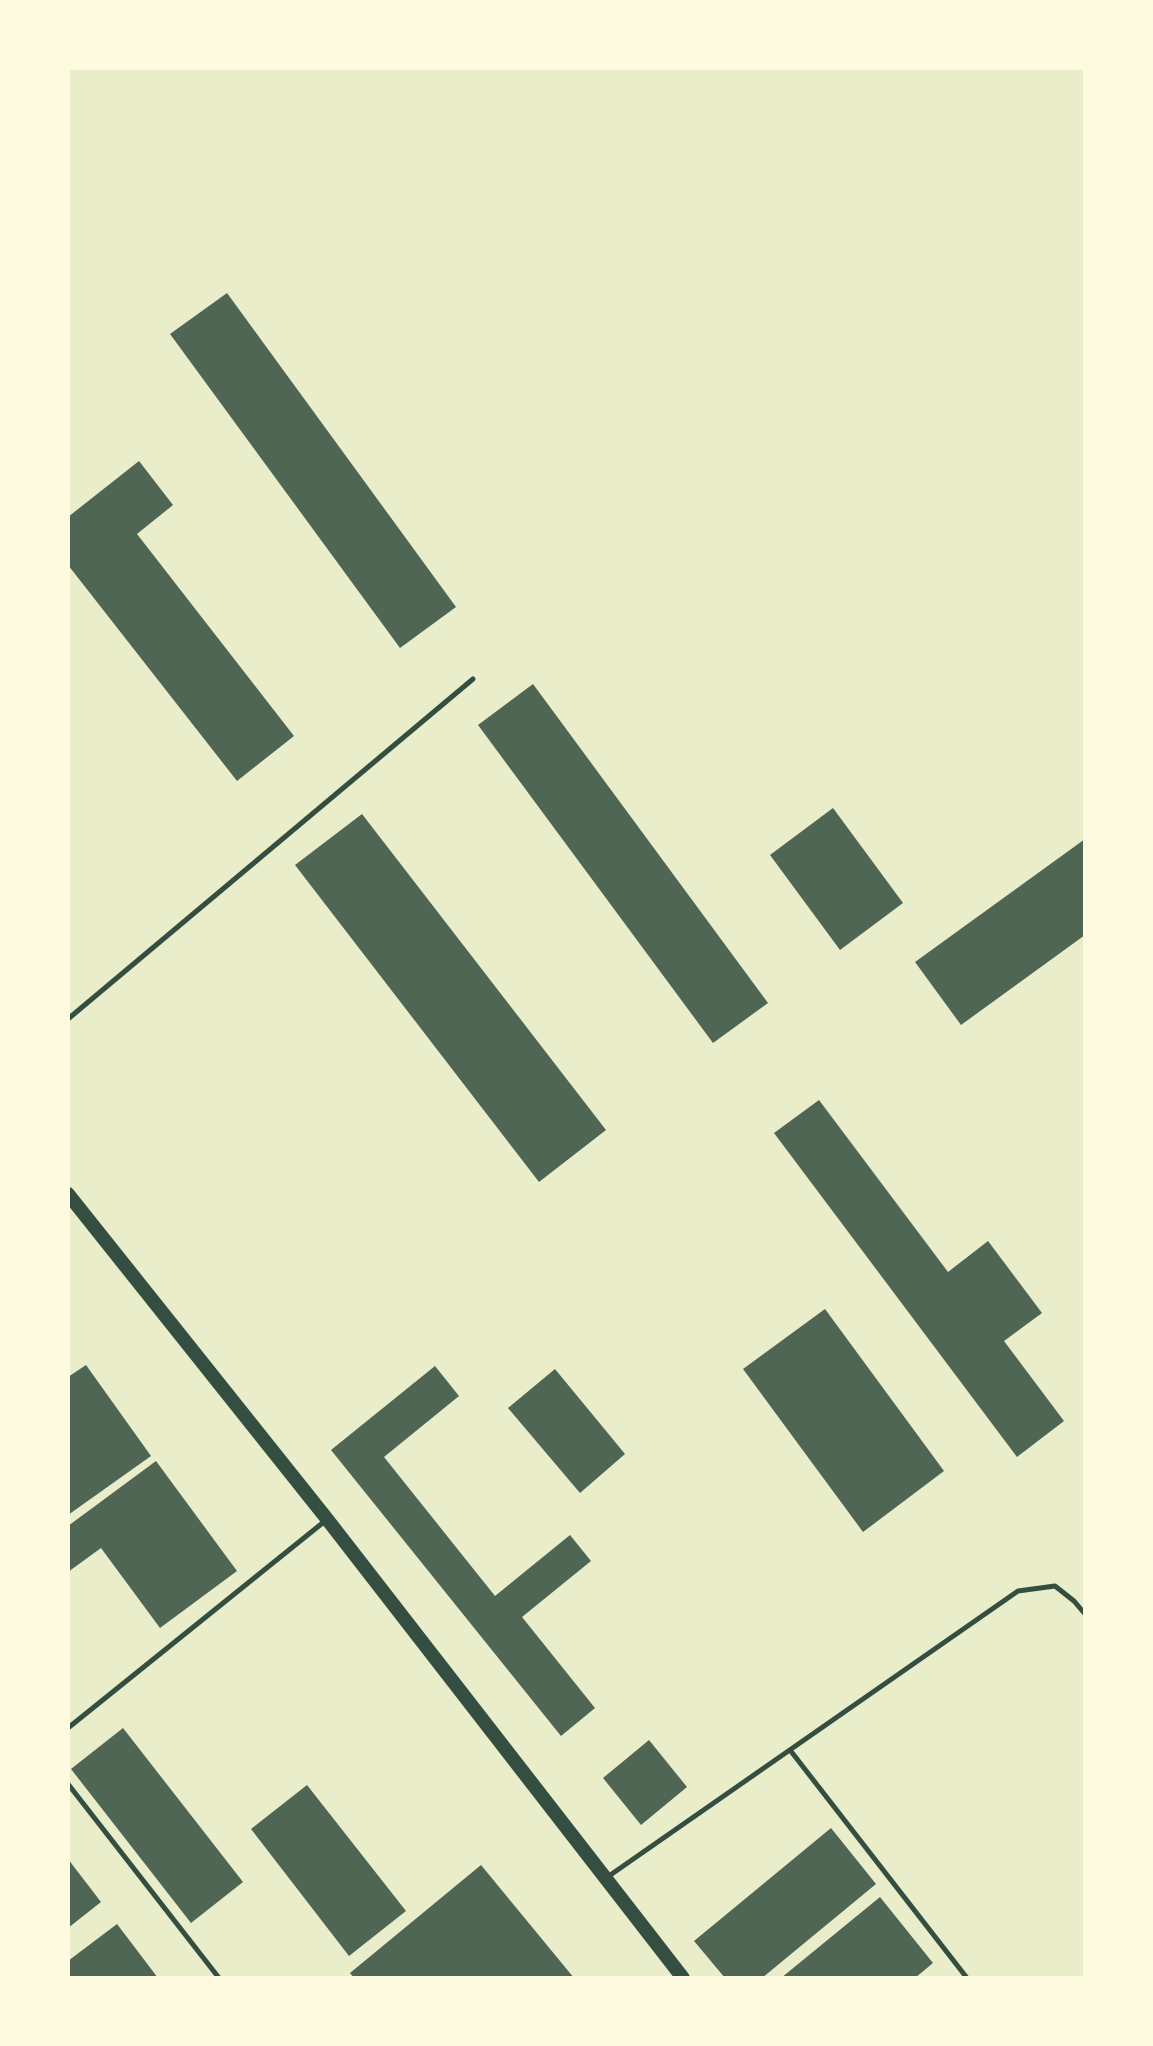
<!DOCTYPE html>
<style>
body{margin:0}
#map{position:relative;width:1153px;height:2046px;overflow:hidden;background:#e9edc9;font-family:"Asap Condensed",sans-serif}
canvas{display:block}
.frame{position:absolute;inset:0;border:70px solid #fefae0;pointer-events:none}
</style>
<div id="map">
<canvas width="1153" height="2046"></canvas>
<div class="frame"></div>
</div>
<script>
const c = document.querySelector('canvas').getContext('2d');
c.lineJoin = 'round';
function fillPath(path, color) {
  c.fillStyle = color;
  c.fill(path, 'evenodd');
}
function shape(rows) {
  const path = new Path2D();
  for (const r of rows) {
    path.moveTo(r[0], r[1]);
    for (let i = 2; i < r.length; i += 2) path.lineTo(r[i], r[i + 1]);
  }
  return path;
}
function stroke(path, color, width, dash) {
  c.strokeStyle = color;
  c.lineWidth = width;
  c.lineCap = dash ? 'butt' : 'round';
  c.setLineDash(dash || []);
  c.stroke(path);
}
const building = shape([
 [227,293,456,607,400,648,170,334],
 [139,461,173,505,137,534,294,736,237,781,68,565,68,517],
 [533,684,768,1003,713,1043,478,725],
 [833,808,903,903,840,950,770,855],
 [362,814,606,1130,539,1182,295,865],
 [1085,839,1085,935,961,1025,915,962],
 [819,1100,948,1272,988,1241,1042,1313,1004,1341,1064,1421,1017,1457,774,1133],
 [825,1309,944,1471,863,1532,743,1369],
 [86,1365,151,1456,68,1515,68,1377],
 [435,1366,459,1396,384,1457,495,1596,570,1535,591,1561,522,1617,595,1708,561,1736,331,1450],
 [555,1369,625,1454,580,1493,508,1408],
 [156,1461,237,1571,160,1628,101,1548,68,1572,68,1526],
 [123,1728,243,1882,191,1923,71,1769],
 [649,1740,687,1787,641,1825,603,1778],
 [307,1785,406,1911,349,1956,251,1829],
 [831,1828,876,1884,762,1978,725,1978,694,1941],
 [68,1859,101,1902,68,1928],
 [481,1865,574,1978,354,1978,350,1973],
 [880,1897,933,1963,915,1978,781,1978],
 [117,1924,158,1978,68,1978,68,1961]
]);
const service = shape([
 [68,1019,473,679],
 [68,1728,325,1521],
 [790,1750,967,1978],
 [68,1784,219,1978],
 [606,1878,1018,1591,1055,1586,1074,1601,1085,1614]
]);
const secondary = shape([
 [68,1194,327,1519,683,1978]
]);
fillPath(building, '#4f6655');
stroke(service, '#344e41', 5);
stroke(secondary, '#344e41', 14);
</script>
